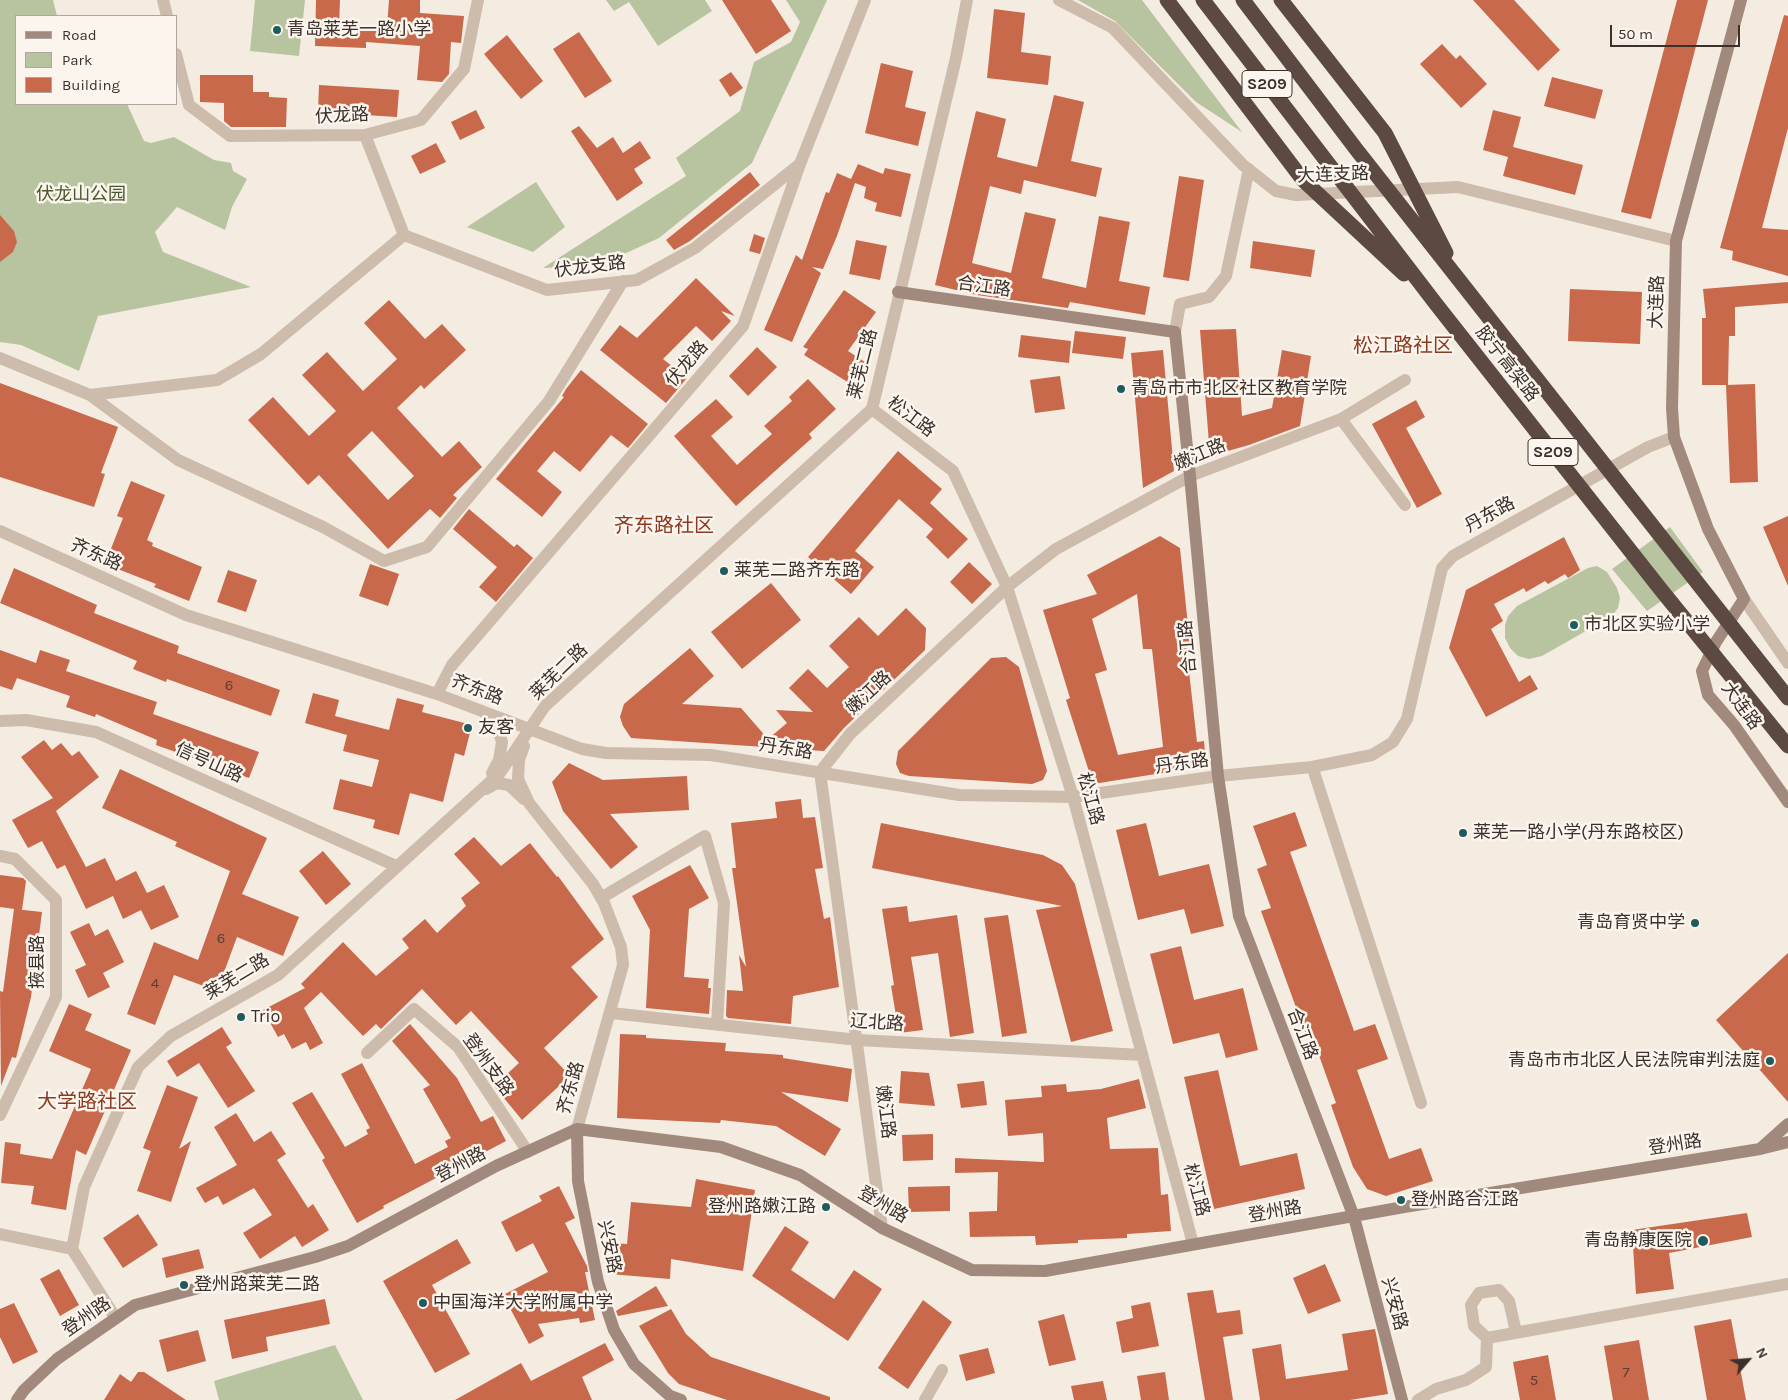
<!DOCTYPE html>
<meta charset="utf-8">
<style>
body{margin:0}
#map{position:relative;width:1788px;height:1400px;overflow:hidden;background:#f4ebe1;font-family:Karla,sans-serif}
canvas{display:block}
.legend{position:absolute;left:15px;top:15px;width:162px;height:90px;box-sizing:border-box;background:#fbf5ee;border:1px solid #aea6a0;margin:0;padding:6px 9px;list-style:none;font-size:15px;color:#3b302b}
.legend li{display:flex;align-items:center;gap:10px;height:25px}
.legend b{width:25px;border:1px solid #aea6a0}
.north{position:absolute;left:1723px;top:1335px;width:50px;height:50px;-webkit-text-stroke:4px #fbf5ee;paint-order:stroke;rotate:63deg;font-size:14px;font-weight:700;line-height:20px;text-align:center;color:#3b302b}
.north::after{content:'';display:block;margin:auto;width:18px;height:22px;background:#3b302b;clip-path:polygon(50% 0,100% 100%,50% 72%,0 100%)}
.scale{position:absolute;left:1610px;top:25px;width:130px;height:22px;box-sizing:border-box;border:2px solid #3b302b;border-top:0;padding-left:6px;font-size:15px;line-height:18px;white-space:nowrap;color:#3b302b;-webkit-text-stroke:4px #fbf5ee;paint-order:stroke}
</style>
<div id="map">
<canvas width="1788" height="1400"></canvas>
<ul class="legend">
<li><b style="height:6px;background:#a18a7d"></b>Road</li>
<li><b style="height:14px;background:#b8c4a0"></b>Park</li>
<li><b style="height:14px;background:#c8694b"></b>Building</li>
</ul>
<div class="north">N</div>
<div class="scale">50 m</div>
</div>
<script>
const c = document.querySelector('canvas').getContext('2d');
c.lineJoin = 'round';
function fillPath(path, color) {
  c.fillStyle = color;
  c.fill(path, 'evenodd');
}
function shape(rows) {
  const path = new Path2D();
  for (const r of rows) {
    path.moveTo(r[0], r[1]);
    for (let i = 2; i < r.length; i += 2) path.lineTo(r[i], r[i + 1]);
  }
  return path;
}
function stroke(path, color, width, dash) {
  c.strokeStyle = color;
  c.lineWidth = width;
  c.lineCap = dash ? 'butt' : 'round';
  c.setLineDash(dash || []);
  c.stroke(path);
}
function write(font, color, halo, rows, align = 'center') {
  c.font = font + ' Karla,"Noto Sans SC",sans-serif';
  c.lineWidth = 5;
  c.setLineDash([]);
  c.textBaseline = 'middle';
  c.strokeStyle = halo;
  c.fillStyle = color;
  for (const [text, x, y, turn = 0] of rows) {
    c.save();
    c.translate(x, y);
    c.rotate((+turn || 0) * Math.PI / 180);
    c.textAlign = isNaN(turn) ? turn : align;
    if (halo) c.strokeText(text, 0, 0);
    c.fillText(text, 0, 0);
    c.restore();
  }
}
const green = shape([
 [0,0,53,0,57,16,16,16,16,104,127,104,144,141,151,143,174,137,214,160,231,163,233,171,247,179,232,207,225,230,177,207,155,232,163,252,251,287,98,316,79,371,21,345,0,342],
 [255,0,305,0,299,56,250,51],
 [606,0,705,0,712,11,658,46,629,2,614,11],
 [786,0,827,0,752,163,659,238,600,265,543,268,686,176,676,158,740,111,754,62,791,42,800,22],
 [1078,0,1142,0,1242,132,1196,102,1115,21],
 [536,182,565,227,533,252,467,227],
 [1670,527,1703,572,1647,611,1612,569],
 [1597,566,1607,572,1617,588,1620,598,1618,608,1612,616,1542,656,1529,659,1518,656,1510,648,1505,638,1505,625,1508,616,1517,606,1588,568],
 [335,1345,363,1400,219,1400,214,1381]
]);
const building = shape([
 [316,0,340,0,339,26,387,27,389,0,420,0,420,13,464,16,461,43,451,42,449,74,442,82,417,80,420,46,366,42,366,48,315,46],
 [722,0,771,0,791,31,756,54],
 [1473,0,1514,0,1560,50,1538,71],
 [1677,0,1708,0,1651,219,1621,212],
 [994,9,1025,13,1021,52,1051,56,1048,85,987,78],
 [1784,15,1788,16,1788,128,1762,228,1788,230,1788,276,1732,260,1733,251,1720,248],
 [579,32,612,81,585,98,553,49],
 [507,35,543,81,521,99,484,54],
 [1442,44,1456,59,1460,55,1487,84,1461,108,1420,64],
 [881,63,913,71,905,107,926,112,918,146,865,133],
 [731,72,743,88,730,97,719,80],
 [200,75,253,75,253,92,269,92,269,97,287,98,286,127,231,127,224,121,224,103,200,102],
 [1552,77,1603,90,1595,119,1544,106],
 [319,85,399,90,397,117,318,112],
 [1054,95,1084,102,1071,161,1102,168,1096,197,1024,180,1021,194,990,186,972,263,1011,273,1025,212,1056,219,1042,278,1086,288,1099,216,1130,222,1119,281,1150,287,1145,315,1070,302,1068,308,977,295,935,285,976,111,1006,119,997,157,1037,167],
 [476,110,485,128,460,140,451,122],
 [1493,110,1521,117,1513,147,1583,165,1575,195,1503,176,1508,157,1483,150],
 [579,126,597,148,613,137,623,153,640,141,651,158,634,169,643,183,617,201,571,131],
 [436,143,446,162,420,174,411,156],
 [858,164,883,174,885,168,911,174,901,217,875,211,877,203,864,198,866,187,855,183,837,236,823,269,812,267,821,273,792,342,764,330,796,255,802,260,826,192,829,193,837,173,851,179],
 [750,172,760,185,690,241,674,250,666,240],
 [1179,176,1204,180,1189,281,1163,277],
 [0,215,14,231,17,242,13,252,0,262],
 [754,234,765,238,760,254,749,251],
 [856,240,887,246,880,280,849,274],
 [1253,241,1315,250,1311,277,1250,268],
 [696,278,735,316,721,311,731,321,712,341,696,326,663,359,687,378,666,403,600,350,620,325,637,338],
 [1788,282,1788,303,1735,307,1735,336,1729,336,1728,385,1702,385,1702,318,1706,318,1703,289],
 [1570,289,1642,292,1640,344,1568,341],
 [844,290,876,312,848,351,868,364,854,386,804,355,808,349,803,347],
 [389,300,425,339,442,324,466,350,424,389,421,385,397,408,442,457,459,441,482,467,453,495,457,498,440,518,430,509,388,549,319,475,308,485,248,420,273,397,309,436,336,411,302,375,327,352,363,391,397,359,364,323],
 [372,431,414,476,388,500,347,455],
 [1236,329,1242,416,1272,408,1282,350,1311,356,1300,426,1249,445,1210,456,1200,330],
 [1075,331,1126,337,1123,359,1072,353],
 [1021,335,1071,341,1069,363,1018,357],
 [757,347,777,367,748,396,729,376],
 [1163,350,1174,471,1143,488,1131,353],
 [581,370,648,424,628,448,611,435,580,472,554,451,537,471,562,492,542,517,496,479,564,397,562,396,566,389],
 [1060,376,1065,409,1035,413,1030,380],
 [808,379,836,409,809,434,812,438,736,506,674,436,716,399,733,417,711,436,737,465,772,434,764,426,792,401,789,397],
 [0,383,118,427,101,473,105,474,94,507,0,477],
 [1755,384,1758,482,1730,483,1726,385],
 [1416,400,1425,417,1406,428,1442,494,1417,508,1372,424],
 [898,451,942,489,930,503,968,539,948,559,926,537,933,529,899,499,855,551,874,567,851,594,808,557],
 [131,481,165,495,147,540,153,543,152,546,202,567,189,601,154,587,156,584,105,564,123,518,117,516],
 [469,509,514,547,517,544,533,558,496,602,479,587,497,567,453,529],
 [1788,516,1788,586,1763,527],
 [1160,536,1180,548,1190,645,1186,645,1197,742,1204,741,1206,766,1093,784,1066,700,1070,698,1043,610,1097,594,1087,575],
 [1137,594,1143,649,1152,649,1163,747,1118,755,1095,674,1107,670,1092,619],
 [1564,537,1580,570,1568,578,1565,574,1548,584,1545,581,1526,592,1524,588,1494,604,1503,621,1491,629,1519,682,1530,675,1538,689,1486,717,1449,648,1466,590],
 [969,562,992,584,972,604,950,582],
 [370,564,399,574,388,606,359,596],
 [14,568,97,605,94,613,179,646,177,653,280,690,271,716,167,679,166,682,133,669,137,661,0,603],
 [228,570,257,580,246,612,217,602],
 [771,583,801,620,742,669,711,632],
 [906,608,926,628,925,650,844,728,824,751,631,738,623,726,620,717,624,704,690,648,714,676,682,704,741,708,768,739,787,723,776,710,813,712,789,688,808,669,827,688,849,667,829,646,859,617,878,636],
 [0,650,36,663,40,650,70,660,66,671,157,702,153,714,259,752,249,778,156,745,157,740,96,714,95,717,66,707,70,696,17,678,12,690,0,686],
 [1006,657,1019,667,1047,771,1043,780,1032,784,909,776,900,773,896,764,898,751,991,658],
 [313,693,339,700,335,716,389,730,397,698,424,705,422,712,472,725,464,756,455,753,443,802,410,793,399,835,373,828,375,820,333,809,340,779,372,787,379,760,343,751,347,735,305,723],
 [44,740,52,750,61,743,72,756,79,751,99,777,56,811,86,867,105,858,116,881,136,871,147,893,164,885,179,917,151,930,141,910,123,919,113,896,86,909,65,865,57,869,42,841,28,848,12,820,53,798,21,757],
 [569,763,603,780,687,776,689,810,610,814,638,847,611,869,563,811,552,782],
 [120,769,267,838,242,894,299,917,283,956,237,937,217,991,174,975,155,1025,127,1014,154,942,198,960,230,871,175,846,177,842,102,808],
 [801,799,803,818,815,817,823,868,815,869,824,919,830,917,839,987,793,996,791,1024,728,1018,726,1016,727,990,743,991,739,955,746,967,732,868,736,868,731,823,777,818,775,802],
 [1295,812,1307,846,1290,852,1354,1031,1375,1024,1388,1059,1357,1070,1389,1159,1421,1148,1433,1181,1386,1196,1367,1189,1353,1167,1331,1105,1336,1103,1311,1033,1306,1035,1261,911,1271,908,1257,869,1267,865,1253,826],
 [881,823,1043,855,1062,865,1075,884,1113,1031,1071,1042,1036,910,1062,906,872,868],
 [1146,823,1159,876,1209,864,1224,926,1191,934,1184,909,1138,920,1116,830],
 [474,837,501,866,530,843,557,877,558,876,604,939,571,967,598,997,544,1048,570,1076,522,1120,494,1086,519,1063,471,1011,456,1025,422,989,381,1029,376,1024,363,1036,321,992,304,1008,323,1043,310,1050,306,1042,292,1049,284,1034,278,1037,263,1010,305,988,301,984,343,942,376,976,409,948,402,939,425,919,437,933,466,906,461,898,480,883,454,854],
 [323,851,351,884,326,905,299,871],
 [690,865,709,898,689,909,684,977,709,979,708,988,711,988,709,1014,646,1008,650,930,632,896],
 [0,875,23,878,26,881,22,910,0,907],
 [907,906,909,922,957,915,974,1033,950,1037,938,953,911,957,923,1030,899,1033,891,986,894,985,882,909],
 [14,909,42,912,31,997,16,1058,12,1057,1,1086,0,991,3,992],
 [1008,915,1027,1033,1002,1037,984,918],
 [89,923,95,936,108,929,124,962,103,973,110,987,88,998,75,970,86,965,70,932],
 [1181,946,1194,1000,1243,988,1258,1050,1226,1058,1219,1033,1173,1044,1150,954],
 [1788,953,1788,1102,1716,1020],
 [69,1004,92,1014,85,1030,131,1050,86,1155,76,1150,66,1210,31,1204,34,1186,1,1183,5,1142,21,1144,20,1154,52,1159,91,1069,49,1051],
 [410,1024,457,1078,481,1122,493,1116,506,1141,383,1206,384,1208,357,1223,322,1160,325,1158,292,1103,312,1092,345,1147,368,1134,366,1130,370,1128,341,1074,362,1063,415,1164,448,1147,445,1141,451,1138,423,1089,430,1085,392,1041],
 [222,1027,232,1043,226,1047,255,1091,228,1108,199,1063,177,1077,167,1061],
 [620,1034,646,1035,646,1038,726,1043,725,1051,783,1055,783,1058,852,1069,848,1102,781,1092,841,1129,825,1156,776,1126,721,1120,720,1123,617,1118],
 [1218,1070,1240,1166,1297,1153,1305,1189,1214,1209,1184,1077],
 [901,1071,929,1073,935,1106,899,1103],
 [1139,1079,1146,1108,1107,1118,1110,1149,1158,1148,1161,1195,1168,1194,1171,1231,1127,1234,1127,1238,1078,1240,1078,1243,1036,1245,1035,1236,970,1237,969,1212,997,1211,998,1172,955,1173,955,1158,1044,1162,1043,1133,1008,1136,1005,1100,1042,1097,1041,1086,1066,1084,1067,1092,1101,1089],
 [984,1081,987,1105,961,1108,957,1084],
 [167,1085,198,1097,179,1149,191,1141,171,1202,137,1191,151,1151,143,1148],
 [236,1113,254,1142,271,1131,286,1154,277,1160,308,1208,313,1204,329,1230,302,1247,295,1236,260,1259,243,1233,272,1215,254,1188,223,1205,218,1196,205,1203,196,1188,237,1165,214,1127],
 [933,1134,933,1160,903,1161,902,1135],
 [696,1179,755,1190,743,1271,671,1259,670,1279,610,1274,613,1243,627,1244,631,1202,691,1207],
 [559,1186,575,1218,565,1223,587,1266,588,1272,585,1272,595,1320,580,1323,579,1318,538,1324,544,1336,529,1344,503,1295,548,1272,533,1243,516,1252,501,1222,542,1201,539,1196],
 [950,1186,950,1211,909,1212,908,1187],
 [1747,1213,1752,1237,1669,1253,1674,1289,1636,1294,1632,1230],
 [138,1214,158,1245,123,1268,103,1238],
 [785,1226,809,1242,791,1270,834,1299,854,1270,882,1289,848,1341,752,1276],
 [457,1239,471,1263,432,1285,470,1354,435,1373,383,1281],
 [199,1249,204,1268,166,1278,162,1258],
 [1325,1264,1341,1301,1308,1314,1293,1278],
 [59,1269,79,1305,60,1316,40,1279],
 [656,1286,668,1306,618,1316,616,1311],
 [1213,1290,1217,1313,1240,1310,1243,1334,1223,1337,1233,1400,1205,1400,1187,1293],
 [325,1299,330,1324,266,1337,268,1351,232,1359,224,1320],
 [923,1300,952,1322,908,1389,878,1368],
 [1150,1302,1159,1346,1122,1353,1116,1322,1133,1318,1131,1306],
 [14,1303,38,1352,13,1364,0,1337,0,1309],
 [671,1309,686,1334,711,1357,830,1397,830,1400,727,1400,679,1384,668,1373,639,1326],
 [1064,1314,1076,1360,1049,1366,1038,1321],
 [1731,1319,1746,1400,1707,1400,1694,1326],
 [1375,1329,1388,1394,1350,1400,1260,1400,1252,1349,1281,1344,1286,1379,1348,1370,1342,1334],
 [198,1330,206,1361,167,1372,159,1340],
 [1639,1340,1649,1400,1613,1400,1604,1346],
 [605,1343,614,1360,582,1377,592,1400,455,1400,521,1363,531,1381],
 [988,1348,995,1373,966,1381,959,1355],
 [1548,1355,1556,1400,1520,1400,1513,1362],
 [138,1372,144,1372,186,1400,104,1400,120,1374,131,1382],
 [1165,1372,1169,1400,1141,1400,1137,1376],
 [1103,1381,1107,1400,1074,1400,1071,1386]
]);
const street = shape([
 [163,0,167,16],
 [1059,0,1113,28,1243,165,1276,191,1296,195,1458,187,1676,241],
 [176,54,189,105,230,136,365,135,421,120,464,69,478,0],
 [365,135,404,235,547,290,637,280,695,248,800,164],
 [1175,332,1180,304,1209,297,1226,276,1249,169],
 [0,358,90,395,217,380,261,354,404,235],
 [90,395,178,460,323,527,384,561,427,547,549,401,623,281],
 [872,409,953,471,1007,587,1073,797,1193,1244],
 [1341,419,1405,505],
 [0,531,186,615,437,694,582,749,606,753,711,755,959,795,1073,797,1218,776,1312,767,1372,755,1393,742,1407,719,1442,568,1453,556,1648,447,1674,437],
 [1744,599,1788,663],
 [437,694,452,665,743,326,800,164,865,0],
 [487,713,497,726,502,742,499,760,492,773],
 [0,721,26,720,96,732,396,866],
 [524,746,519,760,518,779,529,803,593,884,604,903,621,947,623,965,577,1129],
 [1314,772,1421,1103],
 [486,789,497,783,509,785,524,799],
 [0,856,15,859,56,900,56,997,0,1115],
 [601,898,705,836,724,903,717,1024],
 [611,1013,858,1040,1142,1055],
 [367,1053,414,1009,458,1047,528,1152],
 [882,1228,820,772,850,734,1007,587,1056,549,1190,476,1341,419,1405,380],
 [0,1234,72,1249],
 [115,1317,72,1249,84,1187,138,1067,171,1036,278,975,500,773,545,706,872,409,956,58,967,0],
 [1516,1332,1509,1301,1499,1290,1479,1293,1471,1305,1474,1326,1487,1338,1788,1284],
 [925,1400,942,1370],
 [1418,1400,1436,1389,1466,1380,1486,1367,1487,1338]
]);
const secondary = shape([
 [1741,0,1676,241,1672,408,1674,437,1708,529,1744,599,1716,642,1702,671,1708,695,1734,725,1788,802],
 [898,292,1175,332,1190,476,1218,776,1239,916,1354,1217,1402,1400],
 [577,1129,578,1181,598,1282,614,1330,634,1364,670,1396,681,1400],
 [1760,1149,1788,1124],
 [17,1400,24,1390,57,1359,135,1305,315,1257,348,1246,496,1166,577,1129,721,1147,800,1175,882,1228,972,1270,1045,1271,1404,1207,1760,1149,1788,1142]
]);
const highway = shape([
 [1778,734,1788,746]
]);
const highwayBridge = shape([
 [1167,0,1303,180,1404,274],
 [1203,0,1436,304,1662,591,1778,734],
 [1243,0,1356,149,1788,698],
 [1281,0,1385,133,1446,253]
]);
const markers = [
 [277,30,5,"#1f5a5e"],
 [1121,389,5,"#1f5a5e"],
 [724,571,5,"#1f5a5e"],
 [1574,625,5,"#1f5a5e"],
 [468,728,5,"#1f5a5e"],
 [1463,833,5,"#1f5a5e"],
 [1695,923,5,"#1f5a5e"],
 [241,1017,5,"#1f5a5e"],
 [1770,1061,5,"#1f5a5e"],
 [1401,1200,5,"#1f5a5e"],
 [826,1207,5,"#1f5a5e"],
 [1703,1241,6,"#1f5a5e"],
 [184,1285,5,"#1f5a5e"],
 [423,1303,5,"#1f5a5e"]
];
const numberNames = [
 ["6",229,686],
 ["6",221,939],
 ["4",155,984],
 ["7",1626,1373],
 ["5",1534,1381]
];
const shields = [
 [1267,84,50],
 [1553,452,50]
];
const shieldNames = [
 ["S209",1267,84],
 ["S209",1553,452]
];
const poiNames = [
 ["青岛莱芜一路小学",287,30],
 ["青岛市市北区社区教育学院",1131,389],
 ["莱芜二路齐东路",734,571],
 ["市北区实验小学",1584,625],
 ["友客",478,728],
 ["莱芜一路小学(丹东路校区)",1473,833],
 ["青岛育贤中学",1685,923,"right"],
 ["Trio",251,1017],
 ["青岛市市北区人民法院审判法庭",1760,1061,"right"],
 ["登州路合江路",1411,1200],
 ["登州路嫩江路",816,1207,"right"],
 ["青岛静康医院",1692,1241,"right"],
 ["登州路莱芜二路",194,1285],
 ["中国海洋大学附属中学",433,1303]
];
const streetNames = [
 ["伏龙路",342,116,-3],
 ["大连支路",1333,175,-2],
 ["伏龙支路",590,267,-7],
 ["合江路",984,287,8],
 ["大连路",1657,302,-88],
 ["伏龙路",687,364,-49],
 ["莱芜二路",863,364,-76],
 ["胶宁高架路",1507,364,52],
 ["松江路",911,417,37],
 ["嫩江路",1200,455,-23],
 ["丹东路",1490,515,-29],
 ["齐东路",96,555,24],
 ["合江路",1188,647,-95],
 ["莱芜二路",559,672,-44],
 ["齐东路",477,690,21],
 ["嫩江路",869,693,-43],
 ["大连路",1741,706,54],
 ["丹东路",786,749,9],
 ["信号山路",209,763,24],
 ["丹东路",1182,764,-8],
 ["松江路",1090,799,74],
 ["掖县路",38,962,-90],
 ["莱芜二路",237,977,-31],
 ["辽北路",877,1023,4],
 ["合江路",1302,1034,69],
 ["登州支路",488,1065,54],
 ["齐东路",571,1088,-74],
 ["嫩江路",885,1112,83],
 ["登州路",1675,1145,-9],
 ["登州路",461,1165,-28],
 ["松江路",1196,1190,75],
 ["登州路",883,1205,30],
 ["登州路",1275,1212,-10],
 ["兴安路",609,1247,78],
 ["兴安路",1394,1304,75],
 ["登州路",87,1317,-35]
];
const parkNames = [
 ["伏龙山公园",81,195]
];
const quarterNames = [
 ["松江路社区",1403,346],
 ["齐东路社区",664,526],
 ["大学路社区",87,1102]
];
fillPath(green, '#b8c4a0');
fillPath(building, '#c8694b');
stroke(street, '#cdbbac', 12);
stroke(secondary, '#a18a7d', 12);
stroke(highway, '#5c4a42', 15);
stroke(highwayBridge, '#5c4a42', 15);
for (const [x, y, r, color] of markers) {
  const dot = new Path2D();
  dot.arc(x, y, r, 0, 2 * Math.PI);
  c.fillStyle = color;
  c.fill(dot);
  stroke(dot, '#fbf5ee', 2);
}
write('15px', '#5e3e33', null, numberNames);
for (const [x, y, w] of shields) {
  const box = new Path2D();
  box.roundRect(x - w / 2, y - 13.5, w, 27, 4);
  c.fillStyle = '#fbf5ee';
  c.fill(box);
  stroke(box, '#3b302b', 1);
}
write('bold 16px', '#3b302b', null, shieldNames);
write('18px', '#3b302b', '#fbf5ee', poiNames, 'left');
write('18px', '#3b302b', '#fbf5ee', streetNames);
write('18px', '#4a5a2e', '#fbf5ee', parkNames);
write('20px', '#8c3b22', '#fbf5ee', quarterNames);
</script>
